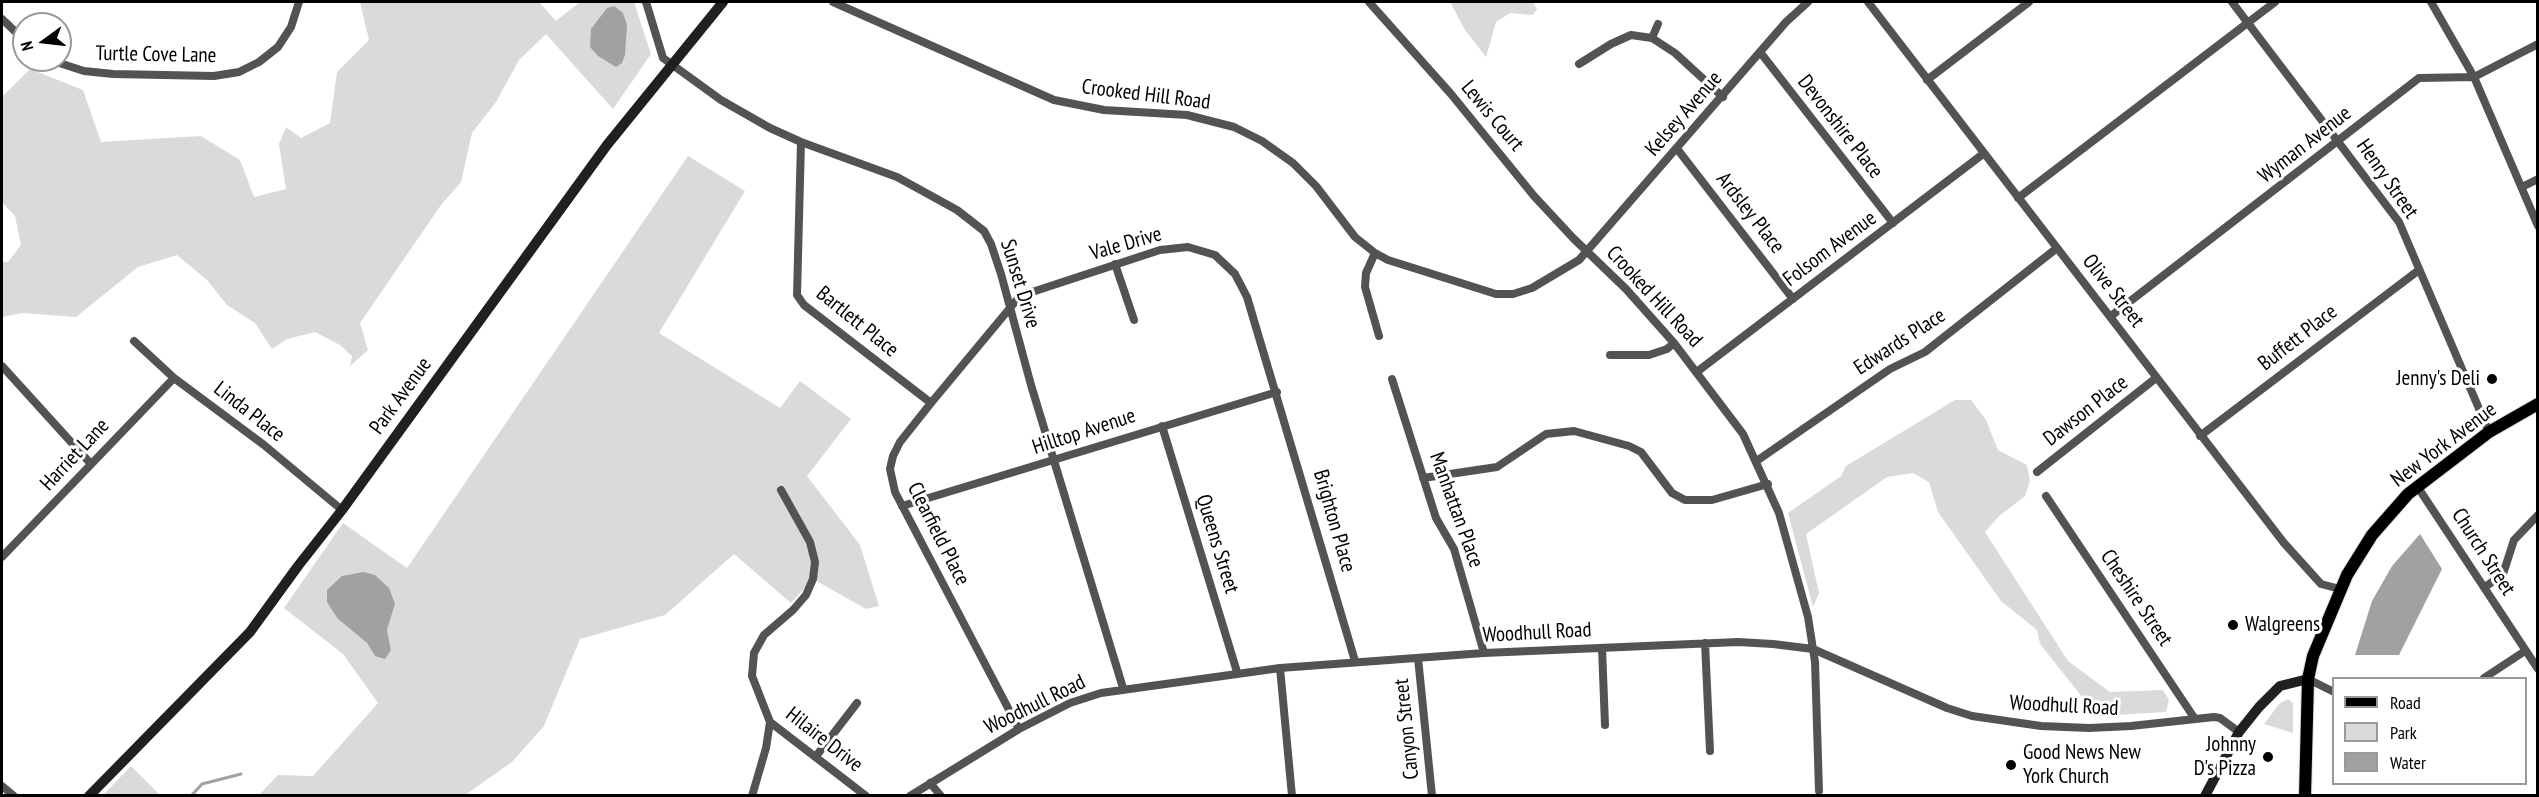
<!DOCTYPE html>
<style>
body{margin:0}
#map{position:relative;width:2539px;height:797px;overflow:hidden;background:#fff;font-family:"PT Sans Narrow",sans-serif}
canvas{display:block}
.frame{position:absolute;inset:0;border:3px solid #000;pointer-events:none}
.legend{position:absolute;left:2332px;top:677px;width:195px;height:108px;box-sizing:border-box;background:#fff;border:2px solid #999;margin:0;padding:8px 10px;list-style:none;font-size:18px;color:#000}
.legend li{display:flex;align-items:center;gap:12px;height:30px}
.legend b{width:30px;border:2px solid #999}
.north{position:absolute;left:12px;top:12px;width:60px;height:60px;box-sizing:border-box;background:#fff;border:2px solid #999;border-radius:50%;rotate:255deg;font-size:16px;font-weight:700;line-height:24px;text-align:center;color:#000}
.north::after{content:'';display:block;margin:auto;width:21px;height:27px;background:#000;clip-path:polygon(50% 0,100% 100%,50% 72%,0 100%)}
</style>
<div id="map">
<canvas width="2539" height="797"></canvas>
<div class="frame"></div>
<ul class="legend">
<li><b style="height:8px;background:#000"></b>Road</li>
<li><b style="height:16px;background:#dadada"></b>Park</li>
<li><b style="height:16px;background:#a1a1a1"></b>Water</li>
</ul>
<div class="north">N</div>
</div>
<script>
const c = document.querySelector('canvas').getContext('2d');
c.lineJoin = 'round';
function fillPath(path, color) {
  c.fillStyle = color;
  c.fill(path, 'evenodd');
}
function shape(rows) {
  const path = new Path2D();
  for (const r of rows) {
    path.moveTo(r[0], r[1]);
    for (let i = 2; i < r.length; i += 2) path.lineTo(r[i], r[i + 1]);
  }
  return path;
}
function stroke(path, color, width, dash) {
  c.strokeStyle = color;
  c.lineWidth = width;
  c.lineCap = dash ? 'butt' : 'round';
  c.setLineDash(dash || []);
  c.stroke(path);
}
function write(font, color, halo, rows, align = 'center') {
  c.font = font + ' "PT Sans Narrow",sans-serif';
  c.lineWidth = 6;
  c.setLineDash([]);
  c.textBaseline = 'middle';
  c.strokeStyle = halo;
  c.fillStyle = color;
  for (const [text, x, y, turn = 0] of rows) {
    c.save();
    c.translate(x, y);
    c.rotate((+turn || 0) * Math.PI / 180);
    c.textAlign = isNaN(turn) ? turn : align;
    if (halo) c.strokeText(text, 0, 0);
    c.fillText(text, 0, 0);
    c.restore();
  }
}
const green = shape([
 [360,2,539,2,556,21,580,2,634,2,651,54,613,109,546,34,519,60,496,102,472,133,461,182,441,205,360,323,368,350,350,366,352,356,340,345,315,332,287,339,272,349,255,323,227,305,207,280,177,255,138,267,76,317,23,313,2,317,2,262,8,262,21,245,15,216,2,202,2,97,30,69,83,90,101,142,201,136,240,160,254,197,286,189,279,144,286,127,301,138,330,123,337,72,369,40],
 [1450,2,1533,2,1537,9,1533,15,1510,13,1496,22,1486,57,1465,30],
 [688,156,745,191,659,333,780,408,800,381,851,419,807,476,860,545,879,606,866,609,813,579,791,603,734,554,665,615,580,639,544,726,512,762,465,795,258,796,278,775,313,776,378,703,343,654,284,608,343,523,407,568],
 [395,604,387,630,391,650,375,656,367,643,338,619],
 [1955,400,1971,400,1986,420,1998,450,2027,465,2030,481,2025,496,1999,516,1985,532,2068,661,2110,692,2163,690,2169,700,2166,712,2099,716,2094,712,2040,644,2037,630,2001,601,1938,512,1929,482,1913,473,1887,477,1806,534,1819,593,1813,607,1788,513,1841,476,1846,466],
 [2288,699,2293,703,2293,733,2264,724,2280,703],
 [131,766,160,795,103,795]
]);
const water = shape([
 [614,6,623,13,627,25,625,55,622,63,616,67,598,56,590,47,591,29,607,8],
 [2420,534,2442,569,2399,655,2355,655,2372,601,2392,566],
 [363,572,375,575,389,588,395,604,387,630,391,650,385,659,375,656,367,643,338,619,327,602,327,590,342,576]
]);
const stream = shape([
 [191,796,202,784,241,774]
]);
const minor = shape([
 [646,2,663,58,721,100,770,128,801,142,897,177,957,210,984,231,991,244,1001,274,1031,385,1123,688],
 [833,2,1054,100,1104,110,1187,115,1234,127,1262,141,1293,163,1316,186,1355,237,1375,253,1388,260,1496,294,1513,294,1532,288,1579,260,1786,22,1808,2],
 [1369,2,1451,94,1534,196,1573,238,1626,289,1674,343,1743,434,1779,513,1808,617,1815,662,1819,791],
 [1868,2,2284,543,2321,584,2340,589],
 [2232,2,2399,222,2489,432],
 [2431,2,2474,77,2538,226],
 [2,19,24,40],
 [1652,38,1658,24],
 [1760,52,1893,223],
 [50,60,84,71,113,74,214,76,239,72,259,62,278,47,291,27,299,2],
 [1579,64,1611,44,1631,35,1652,38,1675,53,1723,97],
 [1927,80,2029,2],
 [801,142,797,295,804,305,931,403],
 [1678,150,1793,299],
 [2522,187,2538,179],
 [2018,198,2275,2],
 [1375,253,1366,273,1365,287,1379,336],
 [1115,264,1134,320],
 [2111,316,2419,78,2474,77,2538,44],
 [134,341,174,378,264,445,342,510],
 [1610,355,1649,355,1667,349,1674,343],
 [2,366,91,464],
 [1698,371,1983,154],
 [1392,379,1436,518,1454,549,1484,653],
 [1162,426,1237,672],
 [2200,436,2419,270],
 [1758,460,1890,369,1925,352,2057,248],
 [2037,472,2156,378],
 [1423,478,1497,467,1546,434,1574,431,1629,446,1641,452,1672,493,1685,500,1712,500,1768,484],
 [2417,486,2538,669],
 [781,490,810,542,815,562,813,579,806,595,793,610,764,635,754,653,752,676,770,722,866,796],
 [2046,496,2195,719],
 [902,506,1277,392],
 [2,557,174,378],
 [2485,587,2503,574,2514,540,2538,515],
 [1705,643,1710,751],
 [1602,648,1605,725],
 [1418,658,1432,796],
 [1280,668,1292,796],
 [2484,678,2525,651],
 [2308,679,2334,692],
 [1019,729,895,492,890,469,893,456,900,442,931,403,1020,296,1160,250,1188,247,1215,255,1235,274,1247,297,1355,661],
 [817,755,857,703],
 [930,783,941,796],
 [2,786,14,796],
 [752,796,766,748,770,722],
 [910,796,1019,729,1070,703,1101,693,1280,668,1484,653,1738,642,1773,644,1813,649,1947,708,1972,716,2041,726,2089,728,2131,726,2214,717,2220,718,2239,732]
]);
const secondary = shape([
 [89,796,250,632,298,566,342,510,607,145,723,2],
 [2205,796,2239,732,2259,707,2280,686,2308,679]
]);
const primary = shape([
 [2305,796,2308,679,2313,656,2347,575,2372,535,2408,494,2489,432,2538,404]
]);
const markers = [
 [2492,379,6,"#000"],
 [2233,625,6,"#000"],
 [2268,757,6,"#000"],
 [2011,765,6,"#000"]
];
const streetNames = [
 ["Turtle Cove Lane",156,55,1],
 ["Crooked Hill Road",1146,95,7],
 ["Kelsey Avenue",1684,114,-49],
 ["Lewis Court",1492,116,50],
 ["Devonshire Place",1840,127,52],
 ["Wyman Avenue",2305,145,-38],
 ["Henry Street",2387,179,55],
 ["Ardsley Place",1750,213,52],
 ["Vale Drive",1126,244,-16],
 ["Folsom Avenue",1830,249,-37],
 ["Sunset Drive",1020,284,73],
 ["Olive Street",2113,291,52],
 ["Crooked Hill Road",1654,297,47],
 ["Bartlett Place",857,322,39],
 ["Buffett Place",2298,338,-38],
 ["Edwards Place",1900,342,-33],
 ["Park Avenue",401,396,-54],
 ["Dawson Place",2086,411,-38],
 ["Linda Place",249,412,38],
 ["Hilltop Avenue",1084,432,-18],
 ["New York Avenue",2444,445,-37],
 ["Harriet Lane",75,455,-47],
 ["Manhattan Place",1456,510,70],
 ["Brighton Place",1334,521,74],
 ["Clearfield Place",938,534,63],
 ["Queens Street",1217,544,73],
 ["Church Street",2483,552,57],
 ["Cheshire Street",2136,598,56],
 ["Woodhull Road",1537,633,-3],
 ["Woodhull Road",1035,705,-26],
 ["Woodhull Road",2064,706,3],
 ["Canyon Street",1407,729,-96],
 ["Hilaire Drive",824,740,38]
];
const poiNames = [
 ["Jenny's Deli",2480,379],
 ["Walgreens",2245,625,"left"],
 ["Johnny",2256,745],
 ["D's Pizza",2256,769],
 ["Good News New",2023,753,"left"],
 ["York Church",2023,777,"left"]
];
fillPath(green, '#dadada');
fillPath(water, '#a1a1a1');
stroke(stream, '#a1a1a1', 3);
stroke(primary, '#dbdbdb', 14);
stroke(minor, '#535353', 8);
stroke(secondary, '#202020', 10);
stroke(primary, '#000', 12);
for (const [x, y, r, color] of markers) {
  const dot = new Path2D();
  dot.arc(x, y, r, 0, 2 * Math.PI);
  c.fillStyle = color;
  c.fill(dot);
  stroke(dot, '#fff', 2);
}
write('21px', '#000', '#fff', streetNames);
write('21px', '#000', '#fff', poiNames, 'right');
</script>
